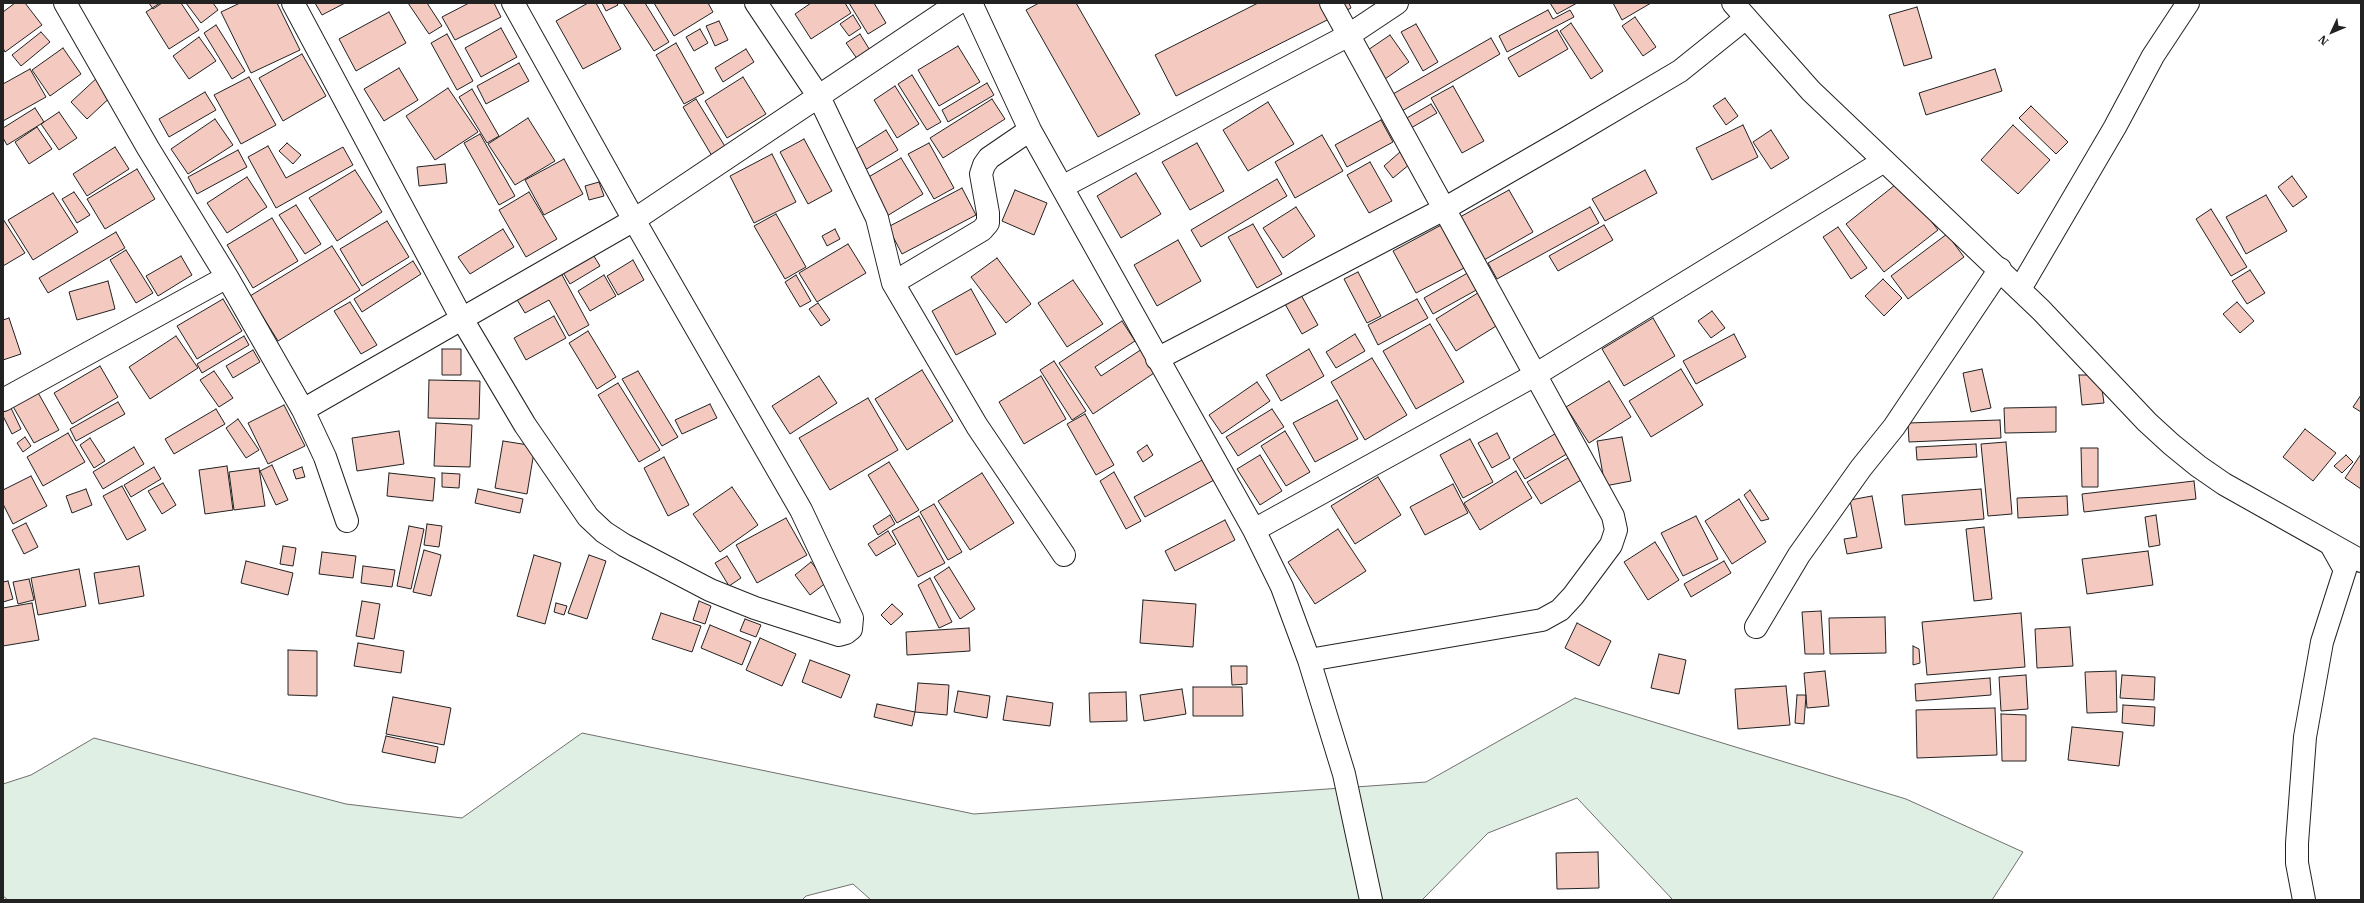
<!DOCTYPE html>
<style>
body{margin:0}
#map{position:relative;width:2364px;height:903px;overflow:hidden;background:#fff;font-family:"IBM Plex Serif",serif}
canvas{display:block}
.frame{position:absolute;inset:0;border:4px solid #222;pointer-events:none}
.north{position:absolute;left:2312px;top:12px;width:40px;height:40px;-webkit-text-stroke:3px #fff;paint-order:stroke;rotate:226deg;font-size:11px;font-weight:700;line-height:16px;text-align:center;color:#222}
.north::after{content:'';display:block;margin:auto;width:14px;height:18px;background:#222;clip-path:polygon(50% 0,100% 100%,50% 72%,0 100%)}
</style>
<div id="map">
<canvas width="2364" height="903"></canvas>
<div class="frame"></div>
<div class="north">N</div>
</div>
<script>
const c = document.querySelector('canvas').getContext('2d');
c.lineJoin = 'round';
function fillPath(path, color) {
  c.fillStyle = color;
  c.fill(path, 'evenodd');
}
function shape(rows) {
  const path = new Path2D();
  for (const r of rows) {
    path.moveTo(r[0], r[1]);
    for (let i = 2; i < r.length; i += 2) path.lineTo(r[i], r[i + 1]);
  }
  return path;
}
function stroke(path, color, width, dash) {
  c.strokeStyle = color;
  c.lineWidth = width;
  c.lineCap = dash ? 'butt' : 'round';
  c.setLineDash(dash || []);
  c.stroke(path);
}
const green = shape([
 [1575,698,1906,799,2023,852,1992,900,1673,900,1577,798,1488,833,1422,900,871,900,853,884,806,896,802,900,8,900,3,896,3,784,31,775,94,738,346,804,462,818,582,733,974,814,1426,782,1575,698]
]);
const building = shape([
 [15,3,25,3,42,25,5,52,3,48,3,12,15,3],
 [149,3,162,3,153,9,149,3],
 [160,3,181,3,199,30,169,49,146,12,160,3],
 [186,3,213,3,218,10,201,23,186,3],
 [240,3,277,3,300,50,251,73,221,12,240,3],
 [315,3,345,3,322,15,315,3],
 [408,3,427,3,442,26,429,34,408,3],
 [469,3,494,3,501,17,455,40,442,17,469,3],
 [588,3,596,3,621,49,583,69,556,21,588,3],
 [602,3,616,3,618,5,606,11,602,3],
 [623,3,645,3,669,42,654,51,623,3],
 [654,3,708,3,713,12,674,36,654,3],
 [811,3,845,3,851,13,811,39,795,14,811,3],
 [849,3,874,3,886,23,868,34,849,3],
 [1039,3,1076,3,1140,114,1098,137,1026,10,1039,3],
 [1258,3,1349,3,1351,8,1176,96,1155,55,1258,3],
 [1550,3,1577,3,1557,14,1550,3],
 [1613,3,1651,3,1622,20,1613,3],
 [1917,7,1932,58,1904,66,1889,15,1917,7],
 [1548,10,1553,19,1570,10,1574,17,1507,52,1499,36,1548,10],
 [389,12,406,43,356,71,339,39,389,12],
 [853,15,861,28,849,36,840,24,853,15],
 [1635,17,1656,47,1643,56,1622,26,1635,17],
 [719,21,728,40,715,46,706,26,719,21],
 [1571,23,1603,71,1591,79,1560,31,1571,23],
 [1416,24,1438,62,1423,71,1401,32,1416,24],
 [216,25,245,71,232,79,204,33,216,25],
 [501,28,517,57,481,77,465,48,501,28],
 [700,29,708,43,694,51,686,37,700,29],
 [1557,30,1568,49,1519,77,1508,58,1557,30],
 [41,32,50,42,21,66,12,55,41,32],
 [447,34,473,81,457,90,431,43,447,34],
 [860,34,871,52,858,60,846,43,860,34],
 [1390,35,1409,62,1385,79,1365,52,1390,35],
 [199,37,216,61,189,79,173,56,199,37],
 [1491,38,1500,54,1402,111,1393,94,1491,38],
 [676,43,704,93,684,104,656,55,676,43],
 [958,46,980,82,939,106,918,70,958,46],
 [63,48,81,74,50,96,32,70,63,48],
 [746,49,754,62,723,82,715,68,746,49],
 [302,54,326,96,283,121,259,78,302,54],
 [519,63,529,81,486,104,477,86,519,63],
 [399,68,418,100,384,121,364,89,399,68],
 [30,69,46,97,3,121,3,84,30,69],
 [1995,69,2002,91,1926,115,1919,93,1995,69],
 [912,75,941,122,927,130,898,84,912,75],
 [99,76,115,93,87,119,71,102,99,76],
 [249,77,276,125,241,144,214,95,249,77],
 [743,77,766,114,727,138,705,101,743,77],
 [987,83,994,95,948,122,942,110,987,83],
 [895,86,919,124,897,138,874,100,895,86],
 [1453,86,1484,141,1462,153,1431,98,1453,86],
 [448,88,478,132,435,160,406,116,448,88],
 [472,89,499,136,487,143,459,97,472,89],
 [205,92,216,110,169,137,159,119,205,92],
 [1725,98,1738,116,1726,125,1713,106,1725,98],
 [696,99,726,148,712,156,683,107,696,99],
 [992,99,1005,119,943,158,930,138,992,99],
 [1268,102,1294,144,1248,171,1223,130,1268,102],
 [1431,104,1437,113,1411,128,1405,119,1431,104],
 [2031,106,2068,142,2056,154,2019,118,2031,106],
 [35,108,44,122,7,145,3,138,3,128,35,108],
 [59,112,77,138,59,150,41,124,59,112],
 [528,118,555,161,515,185,488,144,528,118],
 [215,119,233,145,188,174,171,149,215,119],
 [1381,120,1393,142,1347,167,1335,145,1381,120],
 [1743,125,1758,157,1712,180,1696,148,1743,125],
 [2013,125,2050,160,2018,194,1981,160,2013,125],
 [37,127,52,149,29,164,15,142,37,127],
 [886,130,898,150,860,173,848,154,886,130],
 [1771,130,1789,158,1771,169,1753,142,1771,130],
 [480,134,515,196,499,205,464,143,480,134],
 [1322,135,1343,171,1295,198,1275,162,1322,135],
 [804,139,832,191,808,204,780,152,804,139],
 [287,143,301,155,293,164,279,151,287,143],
 [929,143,954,188,934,199,908,154,929,143],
 [1197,143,1224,191,1190,210,1162,162,1197,143],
 [268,146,286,178,343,147,353,165,276,208,248,157,268,146],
 [115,147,129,169,87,196,73,174,115,147],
 [238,150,247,167,197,194,188,177,238,150],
 [1400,152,1410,164,1393,178,1384,166,1400,152],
 [772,154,796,202,754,223,730,176,772,154],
 [901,158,923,194,882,219,860,182,901,158],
 [564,159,583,194,544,215,525,180,564,159],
 [1370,162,1392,201,1369,213,1347,175,1370,162],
 [445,164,447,183,419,186,417,167,445,164],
 [137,169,155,199,105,229,87,199,137,169],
 [355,170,382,212,337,241,309,198,355,170],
 [1645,170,1657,193,1605,221,1592,199,1645,170],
 [1136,173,1161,214,1121,238,1097,196,1136,173],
 [2292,176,2307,197,2293,207,2278,187,2292,176],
 [247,177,267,207,227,233,207,203,247,177],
 [1277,179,1287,196,1201,247,1191,230,1277,179],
 [1900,181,1938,230,1884,272,1846,224,1900,181],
 [599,182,604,196,589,200,585,186,599,182],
 [962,188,976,215,902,254,888,227,962,188],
 [1015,190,1047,203,1034,235,1002,221,1015,190],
 [1509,190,1533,232,1484,260,1460,217,1509,190],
 [74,192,90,215,77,223,62,199,74,192],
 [529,192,557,239,526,257,499,210,529,192],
 [53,193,78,232,33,260,8,220,53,193],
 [2266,195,2287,231,2246,254,2226,217,2266,195],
 [296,205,321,244,305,254,279,215,296,205],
 [1296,207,1315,236,1283,258,1263,228,1296,207],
 [1590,207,1599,223,1497,279,1488,263,1590,207],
 [2211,209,2247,267,2231,276,2196,219,2211,209],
 [776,214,806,267,785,279,754,226,776,214],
 [272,218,298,261,253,288,227,245,272,218],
 [3,219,25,253,3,266,3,219],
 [387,221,409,257,362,286,340,249,387,221],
 [1445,223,1468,266,1416,293,1393,251,1445,223],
 [1253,224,1282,274,1257,288,1228,237,1253,224],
 [1604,225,1613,240,1558,271,1549,256,1604,225],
 [1838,227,1867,268,1851,279,1823,237,1838,227],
 [503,229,514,247,470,274,458,257,503,229],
 [835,229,840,239,827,246,822,236,835,229],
 [116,232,125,248,48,293,39,278,116,232],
 [1947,234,1964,257,1908,299,1891,276,1947,234],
 [1178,240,1201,281,1157,306,1134,265,1178,240],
 [848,244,866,273,817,302,799,273,848,244],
 [332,246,360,290,278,341,250,296,332,246],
 [589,248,600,266,570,284,559,266,589,248],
 [126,250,153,293,136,303,110,260,126,250],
 [181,256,192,275,158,296,146,276,181,256],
 [997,258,1031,304,1006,323,971,277,997,258],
 [633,260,644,280,618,295,607,276,633,260],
 [413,261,421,274,362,312,354,299,413,261],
 [2250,270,2265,293,2247,304,2232,281,2250,270],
 [1471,271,1480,288,1433,314,1424,298,1471,271],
 [1358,272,1381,316,1367,323,1344,279,1358,272],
 [561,273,589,325,569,336,549,300,525,313,516,298,561,273],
 [604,275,616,296,590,311,578,291,604,275],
 [796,275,811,301,800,307,785,282,796,275],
 [1883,279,1902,298,1884,316,1865,296,1883,279],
 [1073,280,1103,324,1067,347,1038,303,1073,280],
 [108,281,115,309,77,320,69,292,108,281],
 [971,289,996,334,956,355,932,311,971,289],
 [1481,291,1501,323,1456,351,1436,319,1481,291],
 [1301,295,1318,325,1302,334,1285,304,1301,295],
 [223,299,242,331,197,359,177,326,223,299],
 [1417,299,1428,318,1378,345,1368,325,1417,299],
 [350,302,377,345,361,354,334,311,350,302],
 [2237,302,2254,321,2240,333,2223,314,2237,302],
 [818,303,830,320,821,326,809,309,818,303],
 [1712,311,1725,328,1711,338,1698,321,1712,311],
 [554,316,566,338,526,360,514,338,554,316],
 [9,318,21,354,3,360,3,320,9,318],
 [1653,318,1675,356,1624,386,1602,349,1653,318],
 [1122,321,1135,341,1095,367,1101,376,1142,349,1157,371,1093,414,1059,363,1122,321],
 [1430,324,1464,382,1416,409,1383,351,1430,324],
 [588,331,616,377,597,389,569,343,588,331],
 [1355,334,1365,351,1336,368,1326,352,1355,334],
 [1734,334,1746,357,1696,384,1683,361,1734,334],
 [176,336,198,368,150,399,129,367,176,336],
 [244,336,249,345,202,373,197,364,244,336],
 [442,349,461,349,461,375,442,375,442,349],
 [1309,349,1324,376,1281,401,1266,375,1309,349],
 [253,350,260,362,233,378,226,366,253,350],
 [1372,358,1407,415,1365,440,1331,382,1372,358],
 [1054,361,1086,411,1072,420,1040,370,1054,361],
 [100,366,118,397,72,424,54,393,100,366],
 [1681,369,1703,405,1651,437,1629,401,1681,369],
 [1982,369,1991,408,1971,412,1963,373,1982,369],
 [922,370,953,421,907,450,875,399,922,370],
 [214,371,233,398,219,407,200,380,214,371],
 [638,371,678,437,662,446,622,379,638,371],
 [2079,375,2100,375,2104,403,2082,405,2079,375],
 [819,376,837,403,790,434,772,406,819,376],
 [1041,376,1066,419,1024,444,999,402,1041,376],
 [429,380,480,381,479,419,428,418,429,380],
 [1609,381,1631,417,1589,443,1566,407,1609,381],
 [1257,382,1270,401,1222,434,1209,415,1257,382],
 [618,383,660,450,639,462,598,395,618,383],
 [36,389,59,430,34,443,11,403,36,389],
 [2361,395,2361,412,2353,407,2361,395],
 [868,398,898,450,830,490,799,438,868,398],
 [1337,400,1358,439,1315,462,1293,423,1337,400],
 [118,402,125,414,76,441,70,429,118,402],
 [710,404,717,418,682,434,675,420,710,404],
 [284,405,305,446,268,464,248,423,284,405],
 [2056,407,2056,432,2005,433,2004,408,2056,407],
 [11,408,21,429,12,434,3,416,3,412,11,408],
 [216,409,225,424,174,454,165,439,216,409],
 [1272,409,1284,427,1238,456,1226,437,1272,409],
 [1085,414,1114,465,1096,475,1067,424,1085,414],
 [238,419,259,450,246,458,226,428,238,419],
 [2000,420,2001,438,1909,442,1908,423,2000,420],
 [436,423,472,425,470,467,434,466,436,423],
 [2305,429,2336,453,2313,481,2283,457,2305,429],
 [399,431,404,464,357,471,352,438,399,431],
 [1285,431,1310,472,1286,486,1261,446,1285,431],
 [1558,432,1570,452,1525,479,1513,459,1558,432],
 [68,433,85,462,43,486,27,457,68,433],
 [1497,433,1510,458,1492,468,1478,443,1497,433],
 [25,437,31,446,23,452,17,443,25,437],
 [1622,437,1631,481,1605,486,1597,441,1622,437],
 [90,438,105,461,94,468,80,445,90,438],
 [1470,439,1493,482,1463,498,1440,455,1470,439],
 [503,441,535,446,527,494,495,488,503,441],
 [2006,442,2012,514,1988,516,1981,444,2006,442],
 [1976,444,1977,457,1917,460,1916,447,1976,444],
 [1147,445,1153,455,1143,462,1137,452,1147,445],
 [134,447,144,464,103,489,93,472,134,447],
 [2081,448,2098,448,2098,487,2082,487,2081,448],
 [2361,454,2361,489,2345,478,2361,454],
 [1260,455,1282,491,1260,505,1237,469,1260,455],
 [1573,455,1586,477,1541,504,1527,482,1573,455],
 [2346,455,2353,462,2342,473,2334,466,2346,455],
 [664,457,689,505,668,516,644,468,664,457],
 [1204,459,1216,479,1145,517,1134,497,1204,459],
 [889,462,919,510,897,523,868,475,889,462],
 [272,465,288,500,276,505,260,471,272,465],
 [227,466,233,510,205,514,199,470,227,466],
 [154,467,161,479,131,497,124,485,154,467],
 [302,467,305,477,296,479,293,470,302,467],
 [259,468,265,506,234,510,229,472,259,468],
 [1516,471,1532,498,1480,530,1464,503,1516,471],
 [1114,472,1141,521,1126,529,1100,481,1114,472],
 [389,473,435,478,433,501,387,496,389,473],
 [442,473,460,474,459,488,442,487,442,473],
 [982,473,1014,523,970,550,938,501,982,473],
 [31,476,47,506,13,524,3,504,3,490,31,476],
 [1378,477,1401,515,1355,544,1331,506,1378,477],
 [2194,481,2196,499,2084,512,2082,494,2194,481],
 [163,483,176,505,162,514,148,491,163,483],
 [1453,484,1468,513,1425,535,1410,507,1453,484],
 [122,486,146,530,127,540,103,496,122,486],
 [732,487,758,525,720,552,693,514,732,487],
 [86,489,92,505,72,513,66,496,86,489],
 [478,489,523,499,520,513,475,503,478,489],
 [1981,489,1984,519,1905,525,1902,495,1981,489],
 [1750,490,1769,519,1761,521,1744,495,1750,490],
 [1872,496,1882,548,1847,554,1844,539,1857,537,1850,500,1872,496],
 [2067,496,2068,515,2018,518,2017,498,2067,496],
 [1739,499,1766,542,1732,564,1705,521,1739,499],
 [934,504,962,552,948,560,920,512,934,504],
 [890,515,895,524,878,535,873,526,890,515],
 [2156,515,2160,545,2149,547,2145,517,2156,515],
 [919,516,945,563,918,577,892,531,919,516],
 [1696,516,1718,559,1683,576,1661,533,1696,516],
 [786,518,807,555,757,583,736,545,786,518],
 [1225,520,1235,540,1175,571,1165,551,1225,520],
 [26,523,38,547,24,554,12,530,26,523],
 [427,524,442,526,439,547,424,545,427,524],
 [409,526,424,529,411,589,397,586,409,526],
 [1984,527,1992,599,1974,601,1966,529,1984,527],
 [1338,529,1366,571,1315,604,1288,562,1338,529],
 [888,531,896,544,876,556,868,544,888,531],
 [1655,542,1679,580,1648,600,1624,562,1655,542],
 [283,546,296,548,293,566,280,564,283,546],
 [424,550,441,555,431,596,413,592,424,550],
 [2148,551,2153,585,2087,594,2082,559,2148,551],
 [322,552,356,556,353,578,319,574,322,552],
 [534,555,561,563,545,624,517,616,534,555],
 [589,555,606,561,587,619,568,613,589,555],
 [727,556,741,578,729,586,715,563,727,556],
 [246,561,293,573,288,595,241,583,246,561],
 [1724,561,1731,573,1691,597,1684,584,1724,561],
 [811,562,827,582,810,595,795,575,811,562],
 [139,566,144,596,99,604,94,573,139,566],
 [363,566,395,570,392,587,361,583,363,566],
 [949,567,975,609,960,619,934,577,949,567],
 [79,569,86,606,38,615,31,578,79,569],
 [930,578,952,622,939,628,918,585,930,578],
 [29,579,34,600,18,604,13,582,29,579],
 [8,581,13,599,3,602,3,582,8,581],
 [1143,600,1196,604,1193,647,1140,643,1143,600],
 [362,601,380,604,374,639,356,636,362,601],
 [699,601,711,606,705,624,693,620,699,601],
 [32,603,39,640,3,646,3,608,32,603],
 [556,603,567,606,564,615,554,612,556,603],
 [892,604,903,614,891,625,881,615,892,604],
 [1821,611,1824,654,1805,654,1802,612,1821,611],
 [661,613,701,626,692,652,652,639,661,613],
 [2021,613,2025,667,1927,675,1922,622,2021,613],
 [1885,617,1886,653,1830,654,1829,618,1885,617],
 [745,619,761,625,756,637,740,631,745,619],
 [1577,623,1611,641,1599,666,1565,648,1577,623],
 [710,625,751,642,742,665,701,648,710,625],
 [2070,627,2073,666,2037,668,2035,629,2070,627],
 [969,628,970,651,907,655,906,632,969,628],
 [760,638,796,654,782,686,746,670,760,638],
 [358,643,404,651,401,673,354,666,358,643],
 [1913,646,1919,649,1920,663,1913,665,1913,646],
 [288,650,317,651,317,696,288,695,288,650],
 [1659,654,1686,660,1679,694,1651,688,1659,654],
 [810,660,850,675,841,698,802,682,810,660],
 [1231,666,1247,666,1247,684,1232,685,1231,666],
 [1825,671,1829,706,1807,708,1804,673,1825,671],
 [2116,671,2117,712,2087,713,2085,672,2116,671],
 [2026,675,2028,709,2001,711,1999,677,2026,675],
 [2122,675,2155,677,2154,700,2120,698,2122,675],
 [1990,678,1991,695,1916,701,1915,684,1990,678],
 [918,683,949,685,947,715,915,712,918,683],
 [1786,686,1790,725,1738,729,1735,689,1786,686],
 [1193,687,1242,687,1243,716,1193,716,1193,687],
 [1182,689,1186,714,1144,721,1140,695,1182,689],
 [958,691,990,696,987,718,954,712,958,691],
 [1126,692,1127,721,1090,722,1089,693,1126,692],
 [1797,695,1806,695,1804,724,1795,723,1797,695],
 [1007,696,1053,703,1050,726,1003,720,1007,696],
 [393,697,451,708,444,745,386,734,393,697],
 [877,704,915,712,912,726,874,717,877,704],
 [2123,705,2155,707,2154,726,2122,723,2123,705],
 [1995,708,1997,755,1917,758,1916,710,1995,708],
 [2001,714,2026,715,2026,761,2002,761,2001,714],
 [2072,727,2123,732,2119,766,2068,760,2072,727],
 [386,736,438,747,435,763,382,752,386,736],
 [1598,852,1599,888,1557,889,1556,853,1598,852]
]);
const minor = shape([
 [65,3,148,148,227,277,303,410,325,457,347,521],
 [293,3,462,319,525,425,588,517,604,532,624,545,710,590,755,608,839,635,846,633,851,629,852,618,801,510,634,220,513,3],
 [756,3,819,97,877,218,893,283,977,426,1064,555],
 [971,3,1030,130,1254,530,1282,587,1309,660,1344,774,1371,900],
 [1062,187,1349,35,1397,3],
 [893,283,982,230,988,223,988,213,981,174,984,165,989,158,1030,130],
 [2020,289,2115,127,2153,56,2188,3],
 [1157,359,1444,209,1567,138,1680,71,1746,18],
 [3,400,227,277],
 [303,410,634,220,958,3],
 [1254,530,1535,375,1884,161],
 [1756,627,1799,555,1861,468,1894,427,2000,269],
 [1309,660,1542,620,1560,610,1573,596,1611,545,1616,530,1613,516,1331,3],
 [2304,900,2297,863,2297,843,2305,737,2322,642,2345,570,2331,545]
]);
const tertiary = shape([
 [1733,3,1811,91,2041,310,2147,422,2171,444,2198,466,2224,484,2361,561]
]);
fillPath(green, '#e0efe3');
stroke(green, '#6f6f6f', 1);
fillPath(building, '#f3c9c0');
stroke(building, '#222', 1);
stroke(minor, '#222', 24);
stroke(tertiary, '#222', 24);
stroke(minor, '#fff', 22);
stroke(tertiary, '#fff', 22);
</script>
